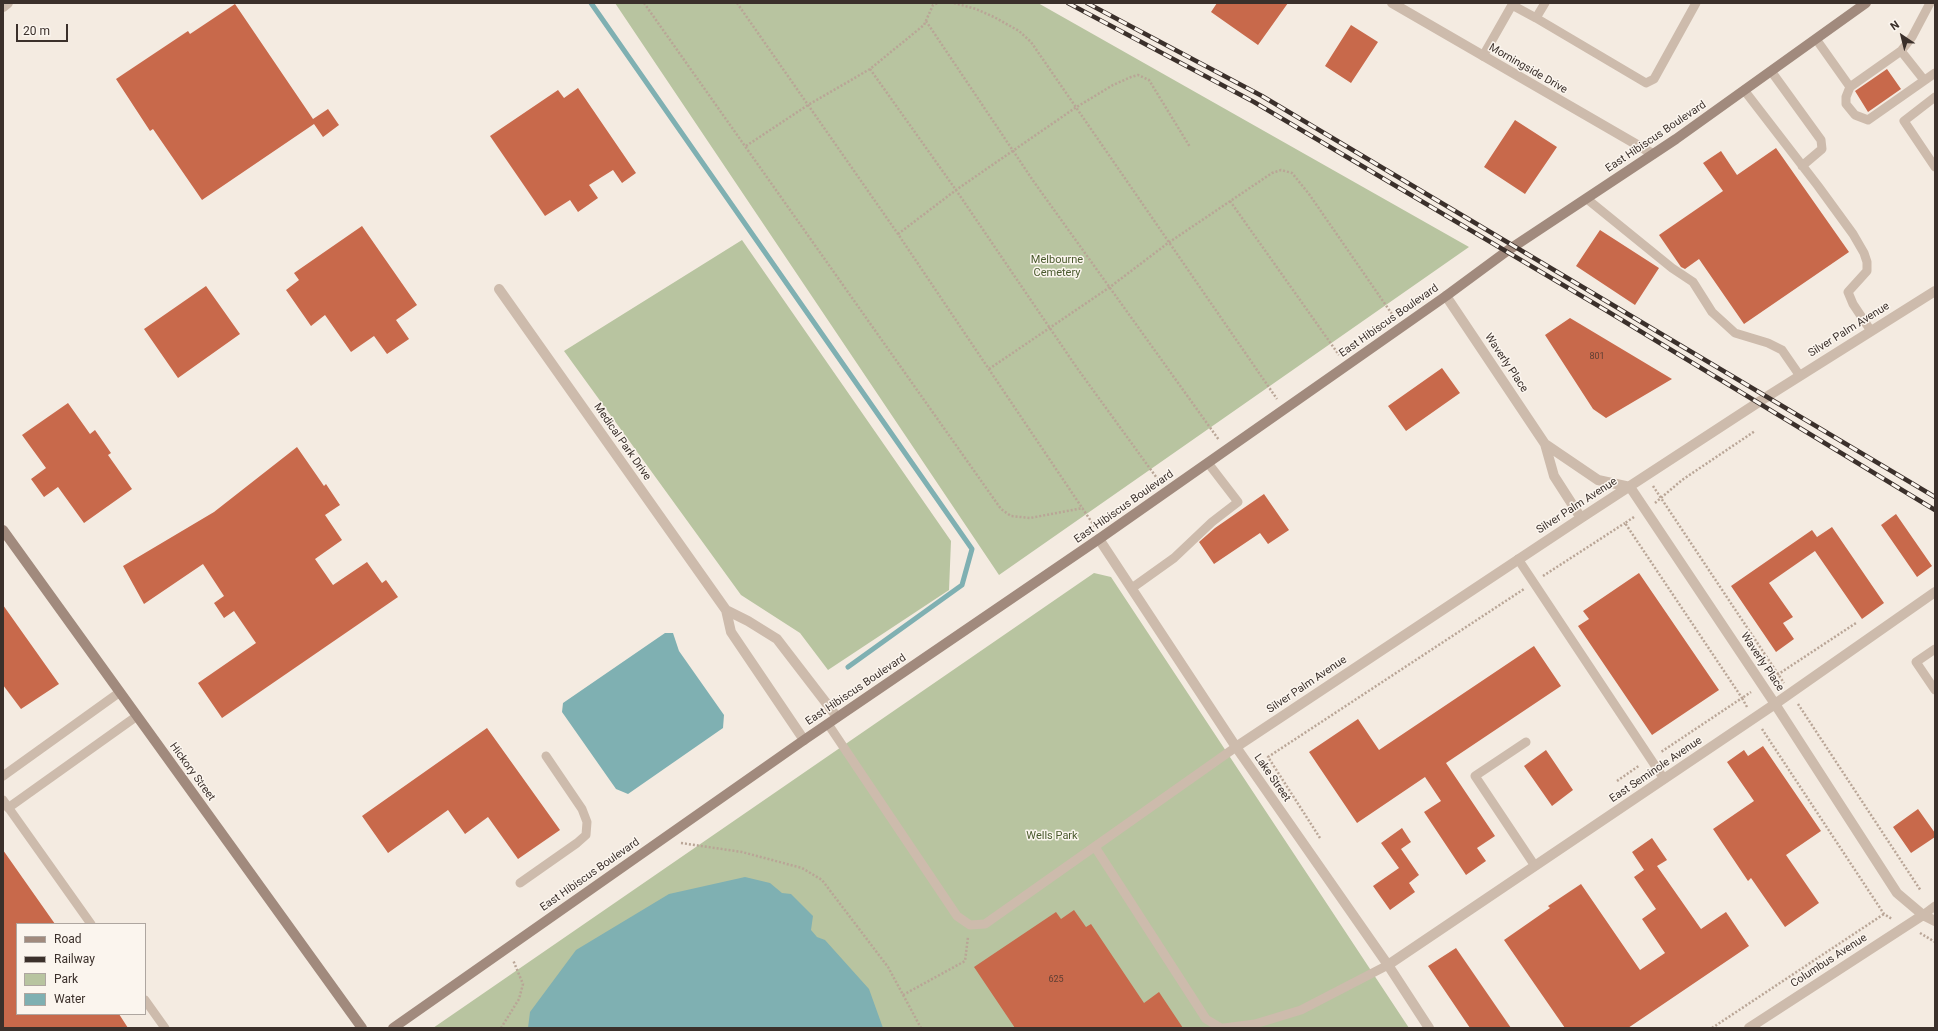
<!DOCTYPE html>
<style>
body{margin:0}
#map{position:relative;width:1938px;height:1031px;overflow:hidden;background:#f4ebe1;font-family:Roboto,sans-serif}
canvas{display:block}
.frame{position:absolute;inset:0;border:4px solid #3b302b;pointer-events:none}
.legend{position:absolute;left:16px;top:923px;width:130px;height:92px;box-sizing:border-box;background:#fbf5ee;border:1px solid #aea6a0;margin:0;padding:5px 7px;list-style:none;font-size:12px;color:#3b302b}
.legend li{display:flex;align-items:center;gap:8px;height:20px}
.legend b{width:20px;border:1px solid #aea6a0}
.north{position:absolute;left:1882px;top:16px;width:40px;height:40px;-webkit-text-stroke:3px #fbf5ee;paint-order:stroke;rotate:325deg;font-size:11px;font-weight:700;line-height:16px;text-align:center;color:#3b302b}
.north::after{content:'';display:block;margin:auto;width:14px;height:18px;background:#3b302b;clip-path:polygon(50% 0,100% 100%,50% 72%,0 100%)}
.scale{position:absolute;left:16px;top:24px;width:52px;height:18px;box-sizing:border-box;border:2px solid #3b302b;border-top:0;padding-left:5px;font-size:12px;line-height:14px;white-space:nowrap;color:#3b302b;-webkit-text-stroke:3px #fbf5ee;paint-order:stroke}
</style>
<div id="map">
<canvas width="1938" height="1031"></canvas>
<div class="frame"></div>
<ul class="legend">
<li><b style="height:5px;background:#a18a7d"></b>Road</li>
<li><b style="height:5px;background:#3b302b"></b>Railway</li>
<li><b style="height:11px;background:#b8c4a0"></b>Park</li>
<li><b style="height:11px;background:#7fb0b2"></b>Water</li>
</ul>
<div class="north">N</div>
<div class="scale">20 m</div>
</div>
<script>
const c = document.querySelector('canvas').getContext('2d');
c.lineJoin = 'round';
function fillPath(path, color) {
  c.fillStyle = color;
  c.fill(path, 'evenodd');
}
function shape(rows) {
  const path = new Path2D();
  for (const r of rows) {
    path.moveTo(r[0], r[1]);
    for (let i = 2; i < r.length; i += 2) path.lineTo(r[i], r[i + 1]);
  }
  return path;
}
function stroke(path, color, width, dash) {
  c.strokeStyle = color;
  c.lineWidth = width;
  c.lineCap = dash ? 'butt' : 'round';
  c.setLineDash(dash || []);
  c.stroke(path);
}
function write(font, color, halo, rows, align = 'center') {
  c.font = font + ' Roboto,sans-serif';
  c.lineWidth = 3;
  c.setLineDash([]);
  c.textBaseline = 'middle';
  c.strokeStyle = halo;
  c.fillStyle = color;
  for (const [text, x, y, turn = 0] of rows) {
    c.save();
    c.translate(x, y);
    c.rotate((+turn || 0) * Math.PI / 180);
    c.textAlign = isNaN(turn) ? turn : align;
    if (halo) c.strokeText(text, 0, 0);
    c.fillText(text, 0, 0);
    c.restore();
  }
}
const green = shape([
 [615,3,1038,3,1469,247,999,575],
 [742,240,951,541,949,590,828,670,800,633,741,595,564,351],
 [1094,573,1111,577,1409,1028,433,1028]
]);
const water = shape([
 [665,633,673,633,679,651,724,715,723,728,628,794,616,789,562,712,563,703],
 [745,877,770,883,782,893,791,894,813,916,811,930,817,937,825,940,869,989,883,1028,528,1028,530,1012,576,950,669,894]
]);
const stream = shape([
 [591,3,972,549,962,585,848,667]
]);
const building = shape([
 [1217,3,1288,3,1258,45,1211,12],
 [235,4,313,119,328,109,339,125,323,137,314,124,202,200,153,129,150,131,116,79,188,31,190,34],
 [1351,25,1378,42,1351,83,1325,66],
 [1887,69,1901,89,1868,112,1855,91],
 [578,88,636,173,622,183,613,170,589,185,598,198,578,212,570,200,545,216,490,136,558,90,564,98],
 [1515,120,1557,147,1525,194,1484,167],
 [1776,148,1849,252,1744,324,1699,259,1685,269,1681,267,1659,235,1723,191,1703,163,1721,151,1737,175],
 [362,226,417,305,396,320,409,339,387,354,374,336,351,352,325,315,311,326,286,290,299,280,294,273],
 [1600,230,1659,268,1635,305,1576,266],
 [206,286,240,334,178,378,144,329],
 [1570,318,1672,379,1606,418,1593,409,1545,335],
 [1442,368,1460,393,1406,431,1388,406],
 [68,403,90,434,95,430,111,453,108,455,132,489,84,523,58,487,44,497,31,479,46,468,22,435],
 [297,447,324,486,326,484,340,505,325,515,342,540,315,559,333,585,367,562,382,583,386,580,398,597,222,718,198,683,256,643,234,611,224,618,214,603,224,596,203,564,144,604,123,566,214,512],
 [1264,494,1289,530,1268,544,1260,533,1214,564,1199,542,1215,528],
 [1896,514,1932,566,1917,577,1881,525],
 [1832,527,1884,603,1862,619,1815,551,1769,583,1793,617,1783,623,1794,639,1776,652,1731,586,1812,530,1817,537],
 [1639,573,1719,690,1652,735,1578,626,1589,619,1583,611],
 [3,605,59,684,21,709,3,685],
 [1534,646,1561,686,1446,763,1495,836,1477,848,1486,861,1466,875,1424,812,1441,801,1425,777,1357,823,1309,752,1358,719,1379,750],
 [487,728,560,830,518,859,488,817,465,834,448,810,388,853,362,816],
 [1763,746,1821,831,1786,855,1819,903,1785,927,1751,878,1748,881,1713,829,1754,801,1727,762,1744,750,1748,756],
 [1546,750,1573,790,1552,806,1524,766],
 [1918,809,1935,833,1935,837,1911,853,1893,827],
 [1402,828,1411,842,1401,849,1419,875,1409,883,1415,892,1390,910,1373,886,1399,868,1381,843],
 [1652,838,1667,860,1657,866,1701,929,1726,912,1749,946,1628,1028,1565,1028,1504,940,1550,908,1548,906,1581,884,1640,970,1665,953,1642,919,1656,909,1634,877,1644,870,1632,852],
 [3,850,55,924,17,924,17,1014,119,1014,128,1028,3,1028],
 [1074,910,1086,927,1091,924,1144,1003,1159,992,1183,1028,1015,1028,974,967,1056,912,1061,919],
 [1456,948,1511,1028,1470,1028,1428,966]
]);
const path = shape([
 [644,3,1001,509,1011,516,1030,518,1083,508],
 [737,3,898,234,1095,527],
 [954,3,976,9,994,17,1019,31,1031,42,1277,399],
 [926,21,1034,182,1219,440],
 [870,69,956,190,1077,368,1159,481],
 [746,146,808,105,870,69,924,25,933,5,938,3],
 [1230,201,1339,355],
 [898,234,956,190,1075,108,1113,85,1131,77,1138,75,1149,80,1190,147],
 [989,369,1110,287,1168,243,1272,173,1281,170,1292,173,1309,194,1394,317],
 [1653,486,1784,683],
 [1655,503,1682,480,1755,431],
 [1634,517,1625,523,1742,698,1661,752],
 [1543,576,1625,523],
 [1774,677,1856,623],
 [1798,704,1921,891],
 [1747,707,1742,698,1751,692],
 [1762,729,1884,914,1892,919],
 [1617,781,1640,765],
 [1320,838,1268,757,1524,589],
 [681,843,742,852,802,868,822,880,888,967,921,1028],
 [1920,933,1935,942],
 [903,995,965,961,968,937],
 [501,1028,519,999,523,984,513,960],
 [1712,1028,1884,914]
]);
const lane = shape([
 [1930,3,1912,37,1901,51,1850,87,1846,97,1846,104,1855,115,1868,120,1935,73],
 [1536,18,1646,83,1654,79,1696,3],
 [1816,39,1850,87],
 [1901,51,1924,80],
 [1483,56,1512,5,1536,18,1545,3],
 [1771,71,1821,140,1822,149,1802,166],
 [1744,90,1818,186,1853,234,1864,253,1867,262,1867,271,1848,292,1853,304,1871,331],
 [1935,97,1904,121,1935,167],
 [1587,199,1672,268,1693,282,1712,312,1735,333,1768,343,1782,350,1800,376],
 [1518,559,1664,779],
 [1132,588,1174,558,1212,522,1238,502,1208,463],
 [1935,649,1916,662,1935,690],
 [828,724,957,916,970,925,985,924,1236,747],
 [1526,742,1475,776,1535,866],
 [3,776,120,692],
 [3,800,91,924],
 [8,808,137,716],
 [1095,847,1206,1019,1221,1028],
 [520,883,577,843,586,835,587,822,582,809,546,756],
 [1923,915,1935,906],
 [145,1000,165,1028],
 [1224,1028,1255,1024,1301,1010,1388,965]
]);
const street = shape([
 [1392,3,1653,154],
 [3,7,8,3],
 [499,289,726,610,731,632,804,740],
 [1446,296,1545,444,1554,476,1581,518],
 [1545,444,1598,480,1630,487,1775,704,1897,893,1923,915,1935,921],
 [1099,539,1236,747,1388,965,1429,1028],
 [726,610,748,621,777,639,837,717],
 [1236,747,1581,518,1768,396,1935,291],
 [1388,965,1775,704,1935,592],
 [1749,1028,1923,915]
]);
const secondary = shape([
 [3,530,362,1028],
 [393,1028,804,740,1099,539,1446,296,1507,251,1676,139,1866,3]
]);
const rail = shape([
 [1068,3,1254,102,1607,311,1935,510],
 [1087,3,1262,96,1935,497]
]);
const numberNames = [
 ["801",1597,357],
 ["625",1056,980]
];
const streetNames = [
 ["Morningside Drive",1528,69,30],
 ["East Hibiscus Boulevard",1656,137,-34],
 ["East Hibiscus Boulevard",1389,321,-35],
 ["Silver Palm Avenue",1849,330,-32],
 ["Waverly Place",1506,363,56],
 ["Medical Park Drive",622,442,55],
 ["Silver Palm Avenue",1577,506,-33],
 ["East Hibiscus Boulevard",1124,507,-35],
 ["Waverly Place",1762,662,56],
 ["Silver Palm Avenue",1307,685,-34],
 ["East Hibiscus Boulevard",856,690,-34],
 ["East Seminole Avenue",1656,770,-34],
 ["Hickory Street",192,772,54],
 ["Lake Street",1272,778,55],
 ["East Hibiscus Boulevard",590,875,-35],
 ["Columbus Avenue",1829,961,-33]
];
const parkNames = [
 ["Melbourne",1057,260],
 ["Cemetery",1057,273],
 ["Wells Park",1052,836]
];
fillPath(green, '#b8c4a0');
fillPath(water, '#7fb0b2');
stroke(stream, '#7fb0b2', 5);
fillPath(building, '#c8694b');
stroke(path, '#b9a596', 2.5, [2, 2]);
stroke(lane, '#cdbbac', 9);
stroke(street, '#cdbbac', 10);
stroke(secondary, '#a18a7d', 10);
stroke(rail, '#3b302b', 4.5);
stroke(rail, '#fbf5ee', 3, [9]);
write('9px', '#5e3e33', null, numberNames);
write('11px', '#3b302b', '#fbf5ee', streetNames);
write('11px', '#4a5a2e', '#fbf5ee', parkNames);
</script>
